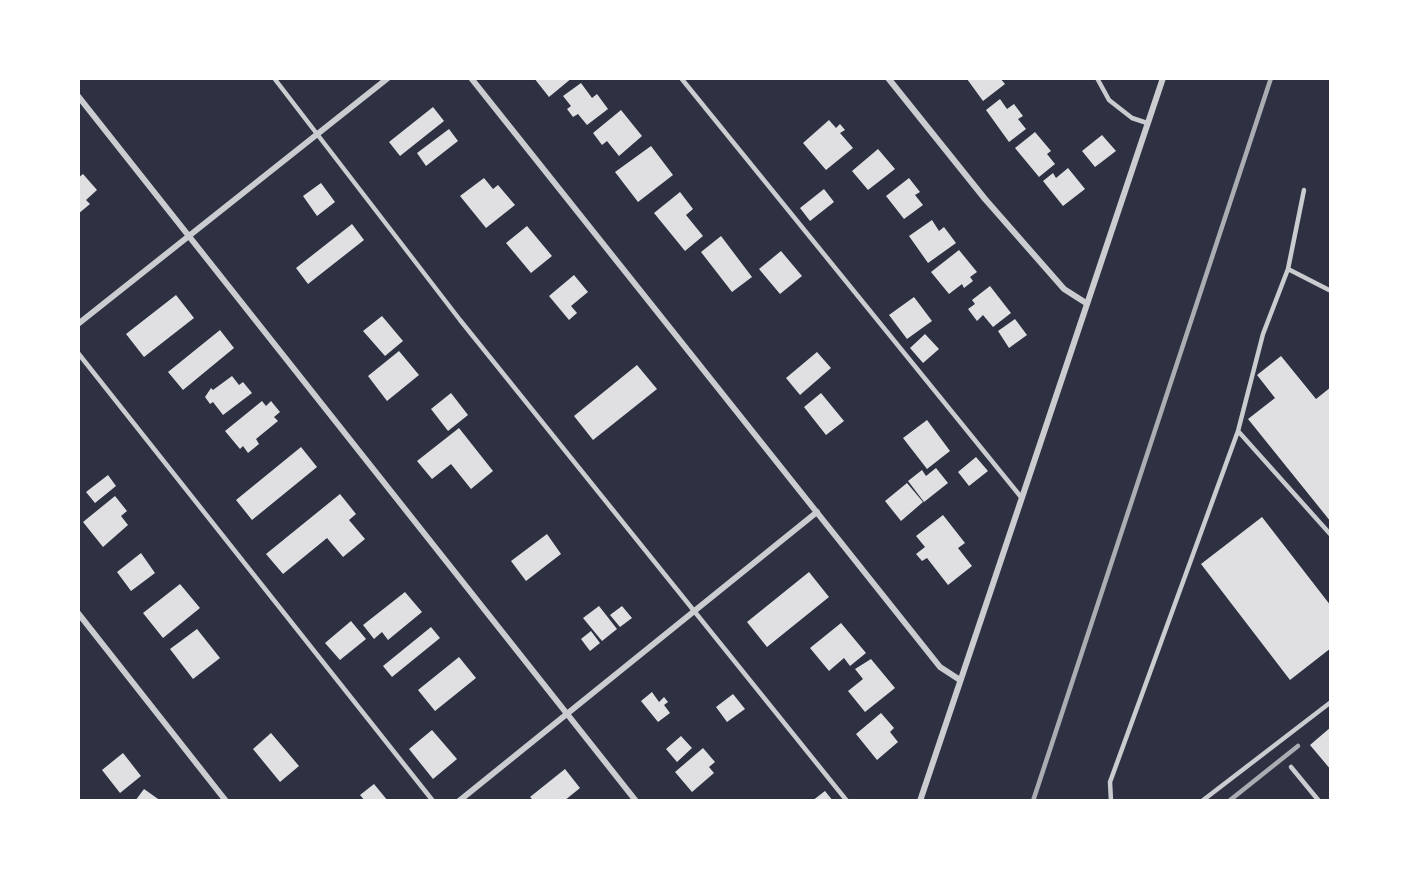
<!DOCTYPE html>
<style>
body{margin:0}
#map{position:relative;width:1409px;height:879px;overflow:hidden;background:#2d3142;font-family:"Source Serif 4",serif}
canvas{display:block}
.frame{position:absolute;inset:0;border:80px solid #fff;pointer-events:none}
</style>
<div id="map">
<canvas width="1409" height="879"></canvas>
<div class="frame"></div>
</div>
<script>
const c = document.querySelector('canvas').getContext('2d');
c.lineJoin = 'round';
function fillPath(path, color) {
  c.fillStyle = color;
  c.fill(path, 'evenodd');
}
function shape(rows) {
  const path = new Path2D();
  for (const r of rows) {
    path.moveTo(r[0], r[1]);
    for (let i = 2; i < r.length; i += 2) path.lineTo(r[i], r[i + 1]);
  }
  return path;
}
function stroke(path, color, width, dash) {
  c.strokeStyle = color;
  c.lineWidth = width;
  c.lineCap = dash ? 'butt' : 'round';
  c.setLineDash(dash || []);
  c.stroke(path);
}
const building = shape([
 [534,78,572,78,549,97],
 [969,78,1000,78,1005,84,983,101,967,79],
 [581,83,592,98,597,94,608,109,587,125,578,114,573,117,567,109,571,106,563,96],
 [1000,99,1007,109,1014,104,1023,116,1018,119,1026,129,1009,142,986,110],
 [433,107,444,121,400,156,389,142],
 [621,110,642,136,619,156,607,141,602,145,593,133],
 [829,120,836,128,840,124,845,130,840,133,853,148,826,170,803,143],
 [449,129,458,141,426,166,417,153],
 [1035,132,1051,151,1047,154,1055,164,1039,177,1015,148],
 [1102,135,1116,151,1095,167,1082,151],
 [651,146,673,175,638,202,615,172],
 [878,149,895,169,868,190,852,171],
 [1068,168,1085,189,1063,206,1043,181,1053,173,1056,178],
 [83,174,97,190,86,200,90,204,78,214,78,178],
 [484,178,493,189,498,185,515,205,486,228,460,196],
 [909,178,920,192,915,195,923,205,904,219,886,196],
 [321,183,335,202,317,216,303,196],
 [824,189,834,202,810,221,800,208],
 [680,192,693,209,686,215,703,236,685,251,654,213],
 [932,220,939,231,944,227,956,243,928,263,909,236],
 [352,224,364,240,308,284,296,268],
 [527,226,552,256,531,273,506,243],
 [721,236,752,277,732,292,701,252],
 [959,250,977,272,970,277,973,281,964,288,962,284,949,294,931,272],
 [781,251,802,276,780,294,759,269],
 [574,275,588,292,571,306,577,313,569,320,549,296],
 [990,286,1011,313,993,327,983,315,977,321,968,309,975,304,972,300],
 [176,295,194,318,144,357,126,334],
 [914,297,932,321,907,339,889,315],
 [382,316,403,341,385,356,363,331],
 [1015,319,1027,335,1009,348,998,331],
 [220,330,234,348,183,390,168,372],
 [925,334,939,349,923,363,910,348],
 [399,351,419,375,387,401,368,376],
 [817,352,831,368,800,395,786,378],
 [1281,356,1316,399,1331,387,1331,522,1248,419,1275,398,1257,375],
 [637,365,657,389,593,440,574,416],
 [232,376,239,385,243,382,252,393,223,415,213,402,210,404,205,397,211,388,213,390],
 [451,393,468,415,448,431,431,409],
 [821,393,844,421,826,435,804,407],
 [262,401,266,406,271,401,280,412,274,417,278,421,256,439,259,444,248,453,243,446,240,449,225,431],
 [927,420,950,451,927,469,903,438],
 [459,428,493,471,471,489,451,464,432,479,417,461],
 [301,447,317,467,252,520,236,500],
 [976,457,988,471,969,486,958,472],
 [936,468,948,483,924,502,908,481,922,470,926,476],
 [108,475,116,486,95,503,86,492],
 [907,483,923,502,901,521,885,501],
 [340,494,356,514,349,520,365,539,343,557,327,538,283,574,266,554],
 [115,496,127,511,121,516,128,525,103,547,83,522],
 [943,515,965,543,958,548,972,566,948,585,927,558,922,561,916,554,925,547,916,536],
 [1262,517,1331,606,1331,648,1290,680,1201,564],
 [547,534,561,554,526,581,511,561],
 [141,553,155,573,131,591,117,572],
 [809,572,829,597,767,647,747,622],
 [180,584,200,608,163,638,143,613],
 [405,592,422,612,388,640,382,632,374,639,363,625],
 [599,606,617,629,602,641,583,618],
 [622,606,632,618,620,627,610,615],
 [351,621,366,639,340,660,325,643],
 [841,623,866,653,850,666,844,658,829,671,810,648],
 [431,627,440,638,392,677,383,666],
 [197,629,220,658,193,679,170,649],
 [591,631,600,643,590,651,581,639],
 [459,657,476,678,435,711,418,690],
 [871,659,895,688,865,712,848,691,863,679,855,669],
 [652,692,659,702,664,697,668,702,664,705,670,713,658,722,641,701],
 [733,694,745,709,727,722,716,707],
 [881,713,894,728,890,732,898,742,877,760,856,734],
 [1331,727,1331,770,1310,745],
 [432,730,457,759,433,779,409,749],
 [271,733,299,766,280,782,253,749],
 [681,736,692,748,677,762,666,749],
 [703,748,715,762,709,767,714,773,692,792,675,772],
 [123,753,141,776,120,793,102,770],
 [565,769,580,788,564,801,534,801,530,797],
 [374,784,388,801,365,801,360,795],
 [144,789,161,801,135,801],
 [825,791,833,801,812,801]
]);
const service = shape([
 [274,78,460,320,847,801],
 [681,78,1021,497],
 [1097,78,1109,100,1132,118,1147,123],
 [1288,269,1304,190],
 [1331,291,1288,269,1263,334,1238,431,1331,535],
 [78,353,433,801],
 [1291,767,1319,801],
 [1111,801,1110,782,1238,431],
 [1202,801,1331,702]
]);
const minor = shape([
 [471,78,940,667,960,680],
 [888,78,985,199,1064,289,1086,303],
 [78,96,636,801],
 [78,324,388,78],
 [78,613,226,801],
 [459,801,817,512],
 [920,801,1163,78]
]);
const rail = shape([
 [1033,801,1271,78],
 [1229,801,1298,746]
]);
fillPath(building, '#e0e0e3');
stroke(service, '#caccd0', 4.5);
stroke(minor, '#caccd0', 6);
stroke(rail, '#abadb3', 4.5);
</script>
